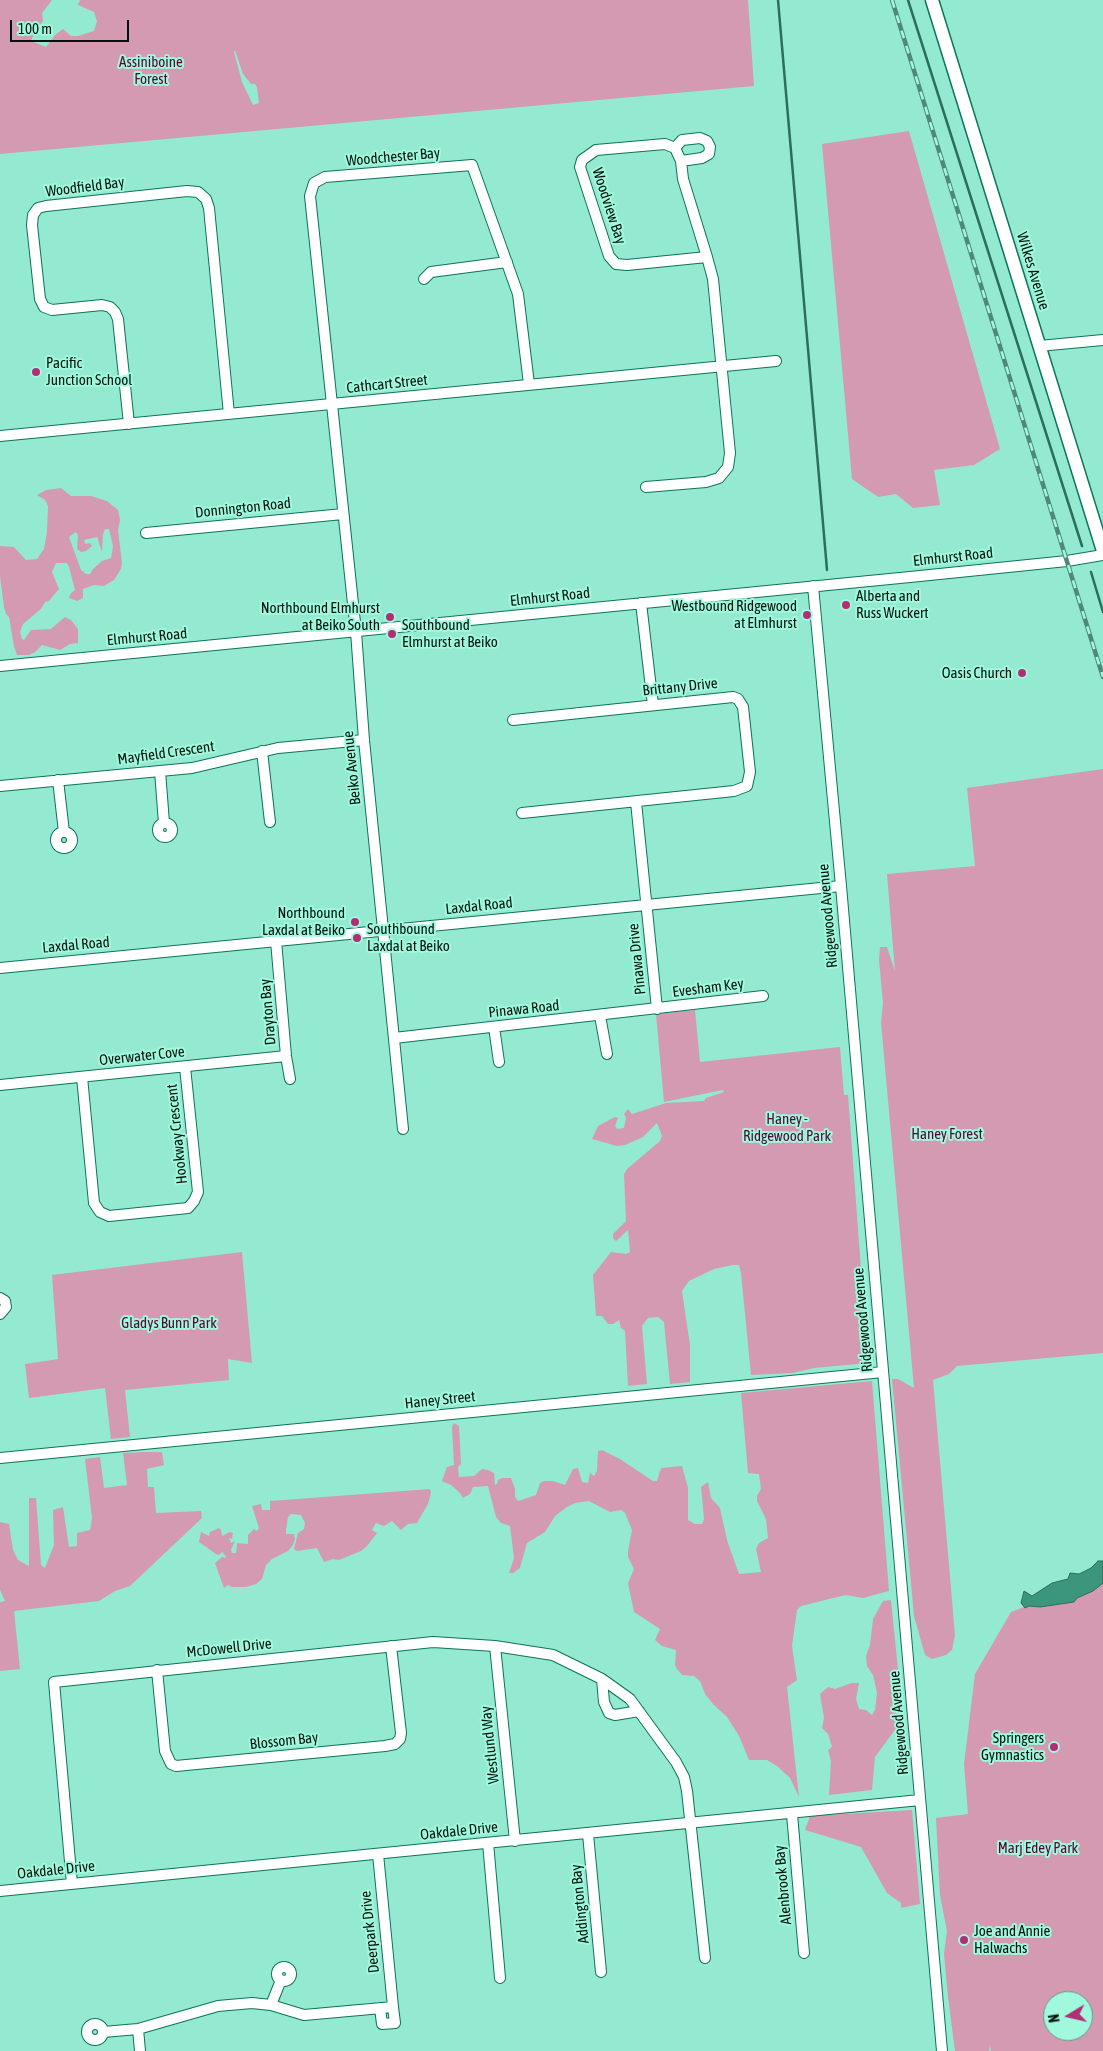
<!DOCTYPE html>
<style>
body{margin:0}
#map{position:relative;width:1103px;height:2051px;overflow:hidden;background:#93ead0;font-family:"Asap Condensed",sans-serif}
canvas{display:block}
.north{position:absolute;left:1043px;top:1991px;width:50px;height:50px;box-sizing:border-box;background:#a0f8dd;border:1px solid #609d8a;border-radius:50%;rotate:261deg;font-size:14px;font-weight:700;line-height:20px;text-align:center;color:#00140d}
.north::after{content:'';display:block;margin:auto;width:18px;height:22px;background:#b22e74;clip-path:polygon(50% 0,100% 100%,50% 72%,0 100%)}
.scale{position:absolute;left:10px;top:20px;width:119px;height:22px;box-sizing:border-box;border:2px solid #00140d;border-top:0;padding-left:6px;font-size:15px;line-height:18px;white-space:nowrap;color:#00140d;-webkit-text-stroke:4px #a0f8dd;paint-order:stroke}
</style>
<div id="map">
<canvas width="1103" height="2051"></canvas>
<div class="north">N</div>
<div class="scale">100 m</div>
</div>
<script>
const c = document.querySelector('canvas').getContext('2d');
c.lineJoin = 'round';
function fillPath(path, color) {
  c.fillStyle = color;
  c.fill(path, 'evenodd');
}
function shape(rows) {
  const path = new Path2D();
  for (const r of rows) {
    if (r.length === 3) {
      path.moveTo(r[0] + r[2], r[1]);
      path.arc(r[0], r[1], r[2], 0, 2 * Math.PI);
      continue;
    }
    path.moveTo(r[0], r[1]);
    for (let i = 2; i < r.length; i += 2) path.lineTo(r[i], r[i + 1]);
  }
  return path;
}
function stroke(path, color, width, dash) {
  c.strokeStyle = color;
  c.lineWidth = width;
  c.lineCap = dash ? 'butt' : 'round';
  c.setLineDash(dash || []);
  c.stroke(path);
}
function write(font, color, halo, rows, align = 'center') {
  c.font = font + ' "Asap Condensed",sans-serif';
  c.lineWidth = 4;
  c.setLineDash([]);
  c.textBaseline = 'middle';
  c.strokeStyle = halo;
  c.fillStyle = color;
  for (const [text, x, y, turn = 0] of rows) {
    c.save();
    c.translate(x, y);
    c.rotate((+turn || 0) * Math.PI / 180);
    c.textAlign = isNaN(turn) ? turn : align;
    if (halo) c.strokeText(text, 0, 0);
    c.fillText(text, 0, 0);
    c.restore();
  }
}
const green = shape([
 [0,0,52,0,42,13,43,21,35,31,31,41,46,47,55,35,63,29,71,36,78,36,94,31,97,21,94,12,78,5,80,0,748,0,754,86,0,154],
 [235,50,243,74,251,84,255,84,257,87,259,103,253,105,242,82,234,52],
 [909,131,1000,449,974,465,934,470,940,505,913,508,896,494,878,497,852,479,822,144],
 [61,488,71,496,91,496,107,501,118,510,120,520,118,530,122,563,121,569,114,580,104,586,94,585,83,589,83,598,77,601,69,598,71,593,75,590,69,567,67,563,56,563,52,572,59,589,49,601,45,602,41,609,23,624,20,632,22,639,24,640,31,630,51,629,65,617,71,620,78,629,78,643,70,644,60,650,42,645,35,652,29,655,17,655,14,646,9,617,6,614,4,607,0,576,0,546,14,547,26,560,37,559,44,549,47,532,48,506,45,500,37,495,46,490],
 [105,529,109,529,113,546,111,558,102,561,93,569,90,574,86,574,81,570,69,537,76,532,78,535,77,549,81,552,86,551,92,546,90,543,85,544,84,540,97,537,102,552,103,534],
 [1103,769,1103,1353,957,1366,949,1374,933,1380,955,1635,952,1650,946,1655,932,1659,925,1655,914,1616,892,1379,898,1379,914,1388,881,1023,883,1003,879,960,880,947,887,947,895,971,887,874,975,866,967,788],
 [695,1010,700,1062,840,1047,844,1095,848,1095,868,1363,814,1368,793,1373,751,1375,741,1273,739,1265,733,1265,714,1269,689,1281,682,1291,690,1345,690,1382,670,1384,664,1322,658,1317,648,1318,642,1326,647,1384,628,1386,625,1331,621,1328,619,1320,613,1324,608,1324,602,1316,596,1316,593,1275,611,1252,626,1254,630,1252,628,1230,616,1241,613,1238,613,1234,626,1221,624,1174,627,1169,660,1141,662,1136,657,1123,643,1137,625,1145,617,1146,592,1139,598,1126,615,1117,618,1118,615,1126,617,1129,624,1128,626,1118,624,1114,628,1109,632,1114,666,1103,704,1101,706,1098,724,1092,723,1090,664,1102,656,1014],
 [242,1252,252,1363,228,1359,229,1380,125,1390,130,1437,111,1439,105,1388,29,1398,25,1364,58,1359,52,1275],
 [872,1381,889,1591,863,1598,846,1595,833,1598,801,1606,797,1610,792,1646,797,1680,787,1687,799,1797,790,1778,777,1766,767,1760,749,1760,739,1736,727,1717,713,1704,705,1694,700,1681,694,1676,682,1675,677,1669,675,1665,676,1650,662,1646,655,1640,660,1629,634,1612,628,1583,634,1569,628,1557,628,1551,632,1530,625,1513,621,1510,610,1512,589,1501,575,1503,567,1507,555,1516,545,1532,527,1543,520,1568,513,1573,509,1573,514,1558,510,1526,501,1523,496,1517,488,1486,473,1487,470,1494,463,1498,460,1493,451,1485,442,1481,447,1467,454,1465,452,1427,454,1423,459,1426,461,1464,458,1467,459,1477,474,1476,482,1469,488,1470,494,1473,495,1485,497,1484,498,1480,502,1478,511,1478,515,1489,515,1497,518,1501,536,1495,540,1483,544,1481,553,1481,565,1485,573,1469,578,1468,582,1482,588,1483,590,1473,594,1476,597,1471,598,1451,602,1450,620,1459,653,1481,657,1481,661,1468,682,1466,688,1488,688,1520,695,1524,702,1524,704,1519,701,1487,708,1482,711,1498,720,1508,727,1540,739,1574,761,1572,756,1549,759,1543,768,1538,766,1519,757,1501,757,1496,761,1489,759,1474,748,1473,741,1393],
 [147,1452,162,1452,164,1465,147,1469,148,1487,154,1487,156,1513,201,1511,202,1518,130,1586,115,1591,99,1601,14,1611,20,1669,0,1671,0,1602,5,1601,0,1590,0,1522,9,1524,13,1550,18,1560,29,1566,29,1498,36,1498,41,1565,45,1568,54,1545,53,1510,63,1507,69,1547,77,1546,77,1533,90,1530,92,1518,85,1459,100,1457,104,1488,127,1485,123,1453],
 [430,1489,431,1493,428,1504,417,1523,408,1524,401,1530,392,1521,384,1526,376,1523,372,1530,377,1533,367,1546,361,1551,339,1560,333,1559,324,1562,317,1548,297,1551,294,1549,298,1533,304,1529,305,1523,301,1515,291,1514,288,1517,286,1530,286,1534,294,1534,295,1539,293,1545,288,1551,272,1559,266,1565,262,1579,256,1584,246,1587,232,1587,228,1585,224,1588,215,1563,222,1557,226,1558,225,1555,222,1552,219,1555,216,1554,199,1542,201,1532,209,1536,210,1532,219,1528,221,1530,222,1536,230,1532,233,1533,232,1539,229,1538,231,1543,235,1541,231,1550,232,1553,236,1553,237,1543,248,1544,248,1535,254,1529,257,1531,259,1528,252,1506,261,1504,262,1510,270,1510,270,1501],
 [1103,1578,1103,2051,991,2051,990,2045,989,2051,955,2051,948,1997,944,1954,947,1931,940,1895,936,1818,968,1814,964,1764,975,1674,1011,1612,1096,1579],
 [1053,2001,1083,2001,1083,2031,1053,2031],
 [891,1600,903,1719,875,1757,872,1790,829,1795,831,1761,828,1750,832,1747,828,1734,822,1728,824,1718,820,1694,828,1687,835,1689,852,1683,859,1683,856,1699,859,1709,866,1710,872,1715,875,1710,877,1693,873,1675,867,1666,866,1656,870,1645,873,1619,883,1601],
 [912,1810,920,1904,901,1908,901,1903,887,1893,861,1847,805,1830,810,1816]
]);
const water = shape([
 [1098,1561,1103,1561,1103,1583,1093,1591,1077,1598,1074,1602,1040,1607,1029,1606,1025,1608,1021,1603,1024,1591,1032,1596,1052,1583,1068,1579,1070,1573,1079,1574,1091,1568,1098,1561]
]);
const stream = shape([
 [778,0,827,570],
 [908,0,1082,546],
 [1091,572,1103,612]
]);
const minor = shape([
 [675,148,682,140,700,138,707,141,710,147,709,154,702,158,681,161],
 [424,279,431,272,507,262],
 [1039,346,1103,340],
 [129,424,118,319,115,312,110,307,102,305,52,310,44,307,40,299,32,225,33,215,38,208,46,206,187,191,198,192,206,199,209,208,229,414],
 [0,436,776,361],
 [646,487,706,482,719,478,728,467,730,453,713,279,707,257,683,179,681,161,675,148,665,144,596,150,582,160,580,167,609,256,616,264,627,265,707,257],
 [146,533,343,514],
 [813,586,841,886,942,2051],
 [641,603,653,705],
 [0,666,910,577,1067,561,1103,555],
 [513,720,733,697,738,699,743,707,750,772,747,786,734,791,522,813],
 [262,751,270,822],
 [160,771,164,823],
 [58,780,64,832],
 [0,786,192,768,278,748,364,740],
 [636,802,657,1009],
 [165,830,7],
 [64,840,8],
 [276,941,286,1056,290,1079],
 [0,968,841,886],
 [600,1016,607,1054],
 [494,1027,499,1062],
 [394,1038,763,996],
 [82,1077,94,1203,100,1212,109,1216,188,1208,194,1201,198,1192,185,1067],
 [0,1085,286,1056],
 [403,1129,364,740,356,632,310,196,314,183,325,177,472,165,518,294,529,384],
 [0,1298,5,1301,6,1307,0,1314],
 [0,1458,883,1372],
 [495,1646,515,1841],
 [157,1670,165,1751,171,1764,176,1766,385,1746,395,1744,400,1739,401,1733,391,1646],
 [602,1679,604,1702,609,1713,615,1715,639,1711],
 [792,1814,804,1953],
 [588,1834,601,1972],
 [488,1843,500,1978],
 [72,1884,54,1682,433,1642,495,1646,553,1655,602,1679,630,1699,676,1762,684,1777,687,1791,705,1958],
 [0,1891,920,1800],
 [284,1974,7],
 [271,2005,281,1980],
 [380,2008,382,2024,395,2023,393,2007],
 [95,2032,8],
 [138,2029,140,2051],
 [103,2032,138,2029,218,2006,252,2003,271,2005,304,2015,393,2007,378,1854]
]);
const major = shape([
 [932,0,1103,551]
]);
const rail = shape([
 [892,0,1103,677]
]);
const markers = [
 [36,372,5,"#b22e74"],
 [846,605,5,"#b22e74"],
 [807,615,5,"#b22e74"],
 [390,617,5,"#b22e74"],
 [392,634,5,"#b22e74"],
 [1022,673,5,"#b22e74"],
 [355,922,5,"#b22e74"],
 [357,938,5,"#b22e74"],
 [1054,1747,5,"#b22e74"],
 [964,1940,5,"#b22e74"]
];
const parkNames = [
 ["Assiniboine",151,62],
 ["Forest",151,79],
 ["Haney -",787,1119],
 ["Ridgewood Park",787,1136],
 ["Haney Forest",947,1134],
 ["Gladys Bunn Park",169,1323],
 ["Marj Edey Park",1038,1848]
];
const streetNames = [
 ["Woodchester Bay",393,157,-5],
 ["Woodfield Bay",85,187,-7],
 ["Woodview Bay",609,206,72],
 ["Wilkes Avenue",1033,271,73],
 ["Cathcart Street",387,384,-6],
 ["Donnington Road",243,508,-6],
 ["Elmhurst Road",953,557,-6],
 ["Elmhurst Road",550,597,-6],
 ["Elmhurst Road",147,637,-5],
 ["Brittany Drive",680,687,-6],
 ["Mayfield Crescent",166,753,-8],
 ["Beiko Avenue",352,768,-96],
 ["Laxdal Road",479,906,-6],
 ["Ridgewood Avenue",828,916,-95],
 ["Laxdal Road",76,945,-5],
 ["Pinawa Drive",637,959,-96],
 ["Evesham Key",708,988,-7],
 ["Pinawa Road",524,1009,-6],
 ["Drayton Bay",268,1012,-95],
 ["Overwater Cove",142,1056,-6],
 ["Hookway Crescent",177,1134,-96],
 ["Ridgewood Avenue",863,1320,-95],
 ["Haney Street",440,1400,-6],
 ["McDowell Drive",229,1648,-6],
 ["Ridgewood Avenue",899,1723,-95],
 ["Blossom Bay",284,1741,-6],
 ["Westlund Way",490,1745,-96],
 ["Oakdale Drive",459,1831,-6],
 ["Oakdale Drive",56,1870,-6],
 ["Alenbrook Bay",783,1885,-95],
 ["Addington Bay",580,1904,-96],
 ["Deerpark Drive",370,1932,-96]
];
const poiNames = [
 ["Pacific",46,363],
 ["Junction School",46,380],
 ["Alberta and",856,596],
 ["Russ Wuckert",856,613],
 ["Westbound Ridgewood",797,606,"right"],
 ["at Elmhurst",797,623,"right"],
 ["Northbound Elmhurst",380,608,"right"],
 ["at Beiko South",380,625,"right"],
 ["Southbound",402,625],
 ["Elmhurst at Beiko",402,642],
 ["Oasis Church",1012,673,"right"],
 ["Northbound",345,913,"right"],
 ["Laxdal at Beiko",345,930,"right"],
 ["Southbound",367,929],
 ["Laxdal at Beiko",367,946],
 ["Springers",1044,1738,"right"],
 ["Gymnastics",1044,1755,"right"],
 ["Joe and Annie",974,1931],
 ["Halwachs",974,1948]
];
fillPath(green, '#d49ab2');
fillPath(water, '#3c967e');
stroke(water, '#2a6f5c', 1);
stroke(stream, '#2a6f5c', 2.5);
stroke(minor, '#0c735d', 12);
stroke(major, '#0c735d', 15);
stroke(minor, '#fff', 10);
stroke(major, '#fff', 12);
stroke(rail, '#508877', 4.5);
stroke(rail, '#a0f8dd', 2.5, [8]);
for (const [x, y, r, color] of markers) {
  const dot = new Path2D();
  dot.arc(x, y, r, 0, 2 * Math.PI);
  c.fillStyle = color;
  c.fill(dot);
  stroke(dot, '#a0f8dd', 2);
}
write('15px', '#590335', '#a0f8dd', parkNames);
write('15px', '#00140d', '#a0f8dd', streetNames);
write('15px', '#00140d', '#a0f8dd', poiNames, 'left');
</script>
